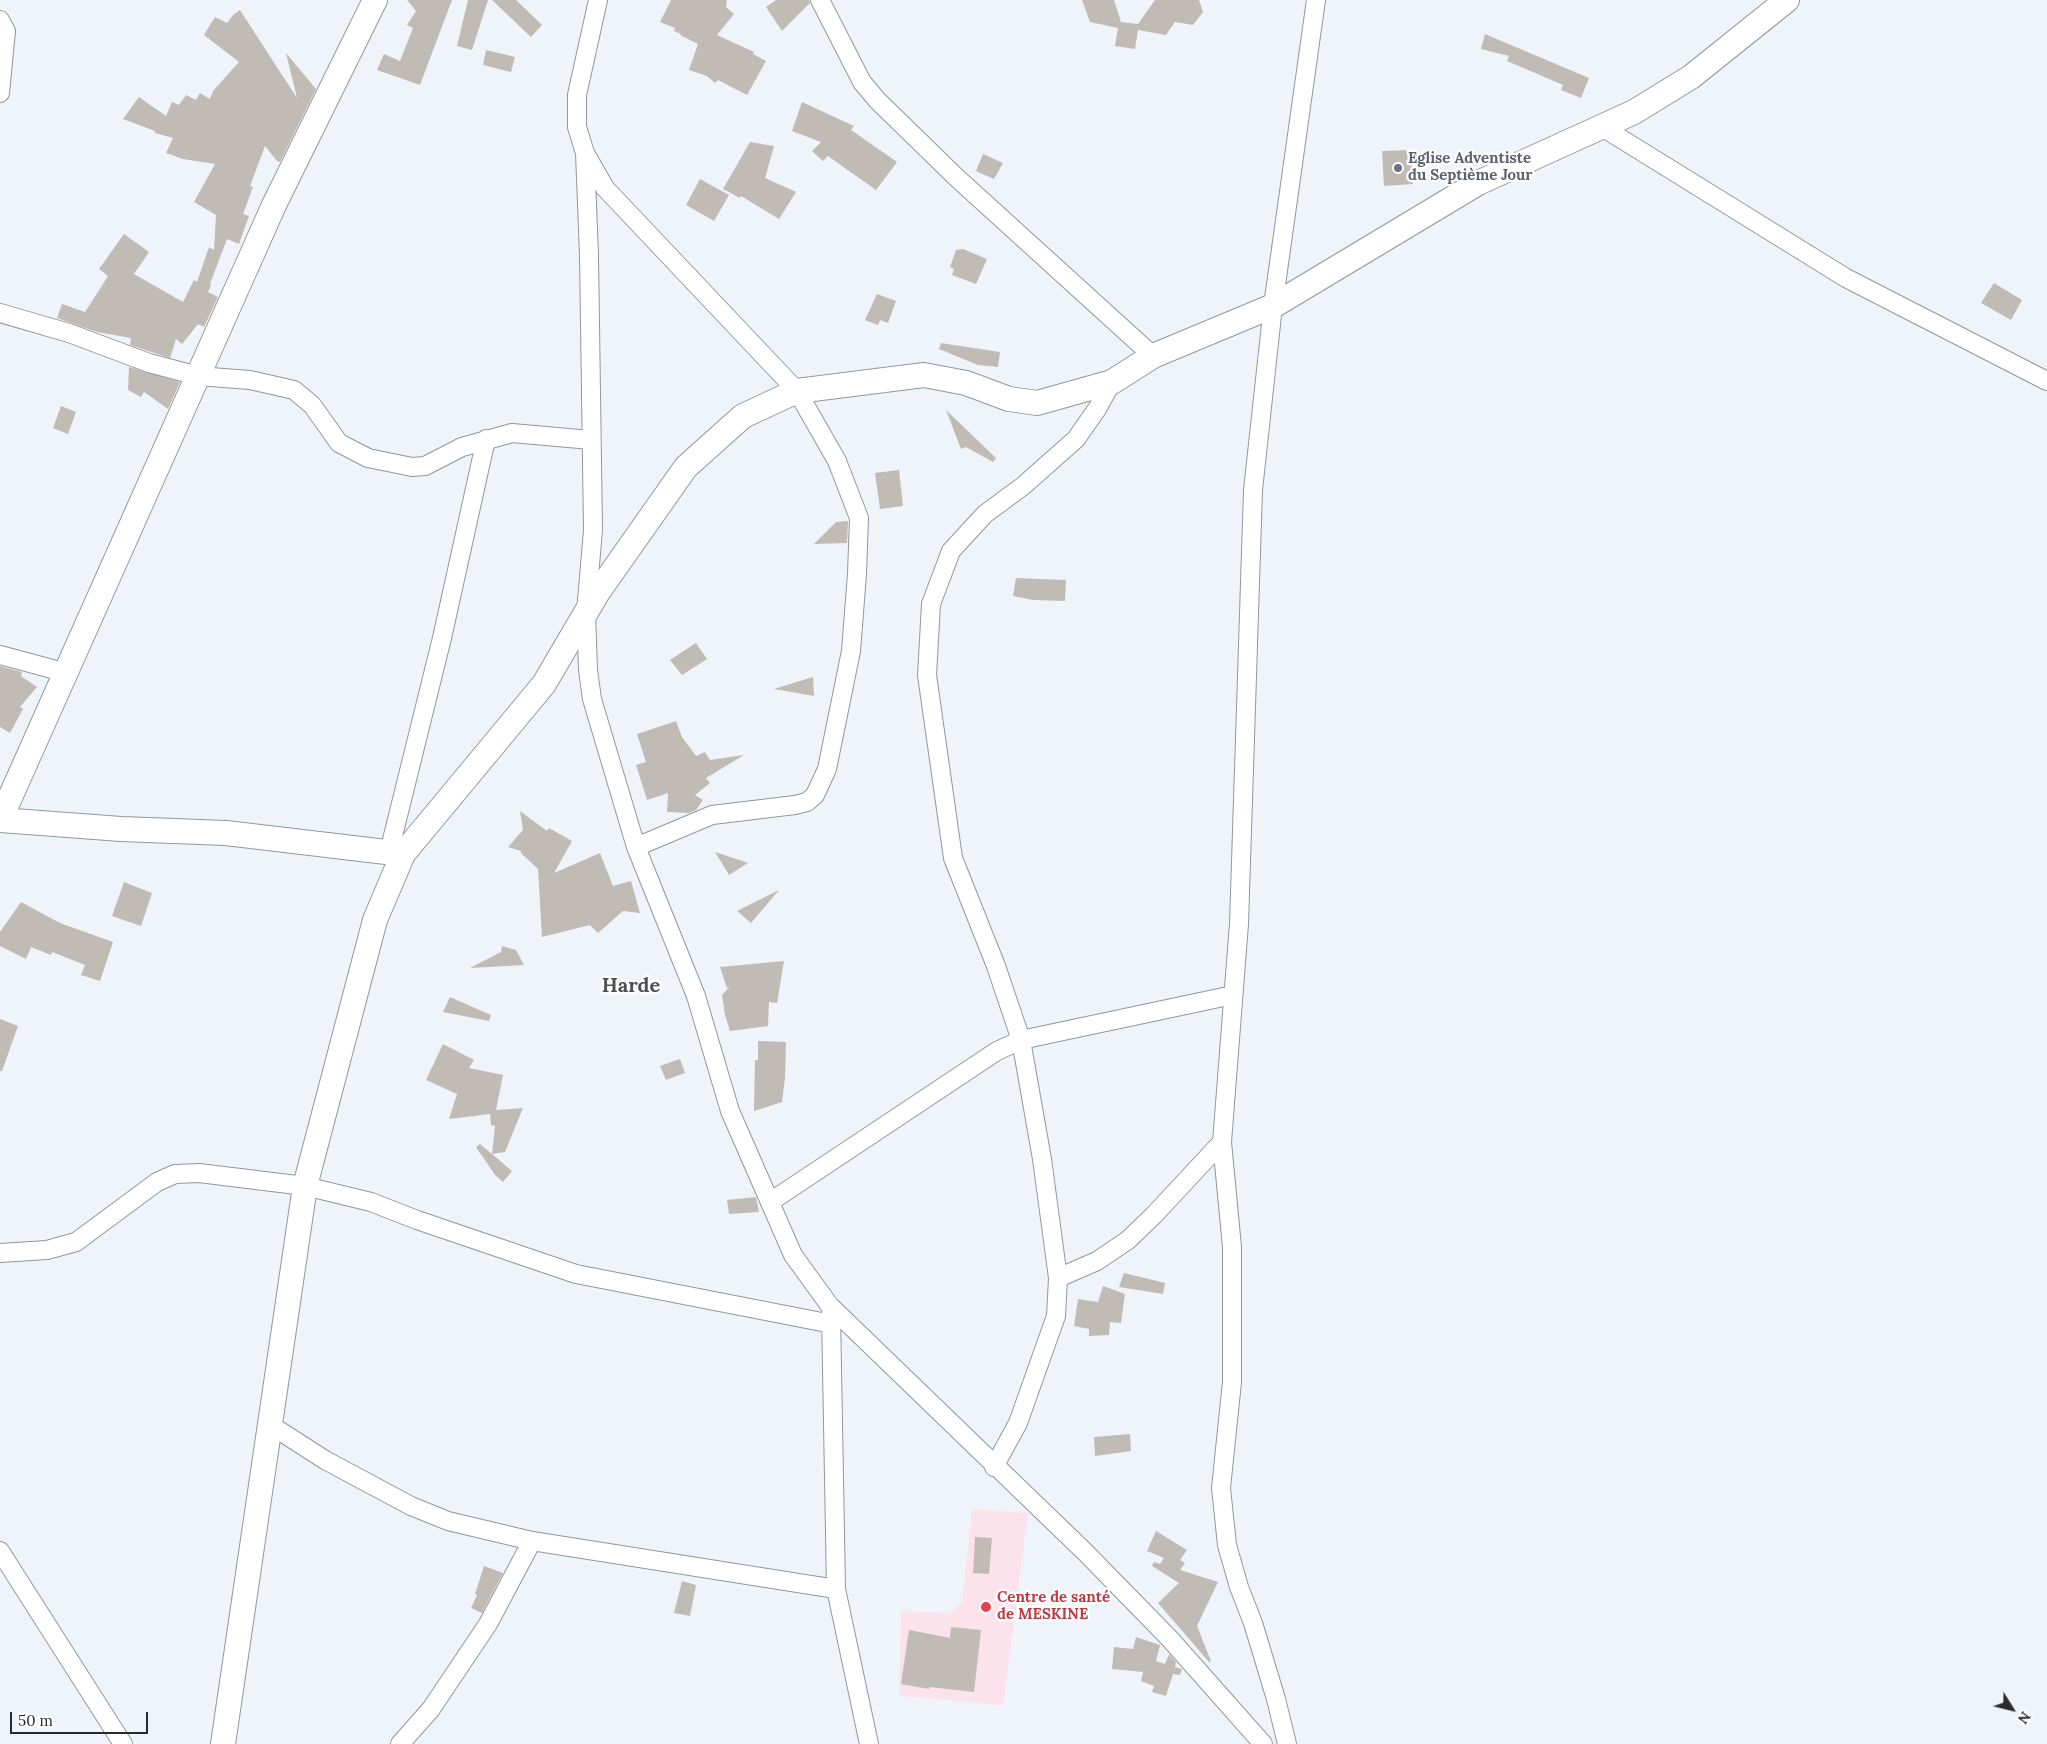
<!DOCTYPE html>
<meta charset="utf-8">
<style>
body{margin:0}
#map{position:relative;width:2047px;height:1744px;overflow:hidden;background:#eff4fa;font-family:Lora,serif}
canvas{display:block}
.north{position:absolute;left:1987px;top:1684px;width:50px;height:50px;-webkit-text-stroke:4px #fff;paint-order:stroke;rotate:126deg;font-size:14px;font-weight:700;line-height:20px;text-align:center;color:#282a2c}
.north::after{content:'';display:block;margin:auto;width:18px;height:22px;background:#282a2c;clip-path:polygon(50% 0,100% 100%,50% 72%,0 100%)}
.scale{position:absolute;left:10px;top:1712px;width:138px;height:22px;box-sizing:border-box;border:2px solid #282a2c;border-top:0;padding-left:6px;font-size:15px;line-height:18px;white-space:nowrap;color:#282a2c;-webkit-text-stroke:4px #fff;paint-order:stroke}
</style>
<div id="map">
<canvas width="2047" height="1744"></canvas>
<div class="north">N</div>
<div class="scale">50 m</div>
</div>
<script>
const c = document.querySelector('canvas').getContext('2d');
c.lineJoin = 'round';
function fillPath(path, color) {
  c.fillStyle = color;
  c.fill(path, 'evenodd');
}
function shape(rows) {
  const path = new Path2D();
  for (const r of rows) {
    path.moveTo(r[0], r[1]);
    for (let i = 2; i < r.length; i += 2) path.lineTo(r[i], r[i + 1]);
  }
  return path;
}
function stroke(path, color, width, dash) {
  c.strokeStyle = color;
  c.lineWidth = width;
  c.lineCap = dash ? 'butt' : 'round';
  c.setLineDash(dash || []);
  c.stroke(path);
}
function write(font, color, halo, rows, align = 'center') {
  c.font = font + ' Lora,serif';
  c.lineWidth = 4.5;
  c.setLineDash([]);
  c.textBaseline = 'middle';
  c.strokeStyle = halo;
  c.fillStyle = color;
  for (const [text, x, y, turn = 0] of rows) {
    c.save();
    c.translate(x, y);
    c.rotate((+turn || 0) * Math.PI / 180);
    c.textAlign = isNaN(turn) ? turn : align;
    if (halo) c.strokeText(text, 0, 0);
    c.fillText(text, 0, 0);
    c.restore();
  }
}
const medical = shape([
 [972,1509,1028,1513,1003,1705,899,1696,901,1611,950,1613,962,1602]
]);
const building = shape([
 [407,0,452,0,420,85,377,70,384,54,400,61,413,28,407,25,416,11],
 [468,0,488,0,472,50,457,46],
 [492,0,516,0,542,25,531,37],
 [671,0,727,0,726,7,734,14,717,35,754,52,753,54,766,61,747,95,718,80,715,83,707,76,689,70,698,44,680,35,681,34,674,31,675,28,660,22],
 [776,0,809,0,810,3,782,31,766,7],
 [1082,0,1114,0,1121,22,1138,24,1155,0,1199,0,1203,12,1193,25,1175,22,1166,35,1138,30,1135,49,1115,46,1118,28,1090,22],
 [240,10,297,98,286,53,316,89,280,162,277,161,265,146,250,186,253,187,243,214,249,216,239,244,227,239,210,284,211,285,208,292,218,297,204,327,198,324,182,344,176,339,170,358,130,345,131,338,97,332,57,318,62,304,85,312,108,276,99,269,124,234,149,252,134,274,183,302,194,280,197,282,209,247,214,250,216,215,194,202,215,164,183,159,166,153,173,138,155,133,155,131,123,119,139,97,166,116,172,102,179,105,186,95,196,100,200,93,210,99,213,91,239,62,204,35,215,17,227,23,233,15],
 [1485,34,1589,78,1581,98,1561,90,1563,85,1507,61,1509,56,1481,49],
 [486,50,515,57,511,72,483,65],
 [802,102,854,126,851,130,897,162,876,190,828,156,823,161,812,151,821,142,792,131],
 [750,142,774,146,765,178,796,192,779,219,741,196,740,198,723,189],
 [1411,150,1413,184,1384,186,1382,151],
 [983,154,1003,163,994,179,976,171],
 [700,179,729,195,714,221,686,205],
 [963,249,987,259,976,284,952,275,954,269,950,267,956,250],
 [1994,283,2022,300,2011,320,1981,303],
 [877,294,896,301,888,323,880,320,878,325,865,320],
 [941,343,1000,352,998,367,978,365,939,349],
 [129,367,180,382,168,409,144,392,141,397,128,390],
 [61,406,76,412,68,434,53,428],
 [946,410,996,458,993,462,966,447,961,449],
 [899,470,903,506,880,509,875,473],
 [848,521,847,543,814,544,836,522],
 [1016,578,1066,580,1065,601,1033,600,1013,596],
 [696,643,707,659,682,675,670,660],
 [0,666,22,672,21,676,37,687,20,707,23,709,10,733,0,727],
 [813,677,814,696,774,689],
 [676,721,682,737,696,756,705,752,710,760,744,755,706,778,710,783,695,795,703,800,696,810,689,813,667,812,668,793,647,800,636,765,646,762,637,734],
 [520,811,547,831,549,828,572,841,554,873,600,853,613,886,631,881,640,913,623,911,598,933,590,925,542,937,538,869,521,853,521,851,508,847,523,830],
 [715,852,748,863,729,875],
 [124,882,152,893,141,926,112,916],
 [779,890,751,923,737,911],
 [21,902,60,923,113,942,100,981,81,975,85,965,52,952,51,955,31,947,26,959,0,946,0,932],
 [502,946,516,950,524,965,470,968,501,952],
 [784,961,777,1003,769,1002,768,1026,730,1031,725,1015,722,995,730,986,727,988,720,967],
 [450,997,491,1015,489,1021,443,1012],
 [0,1019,18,1026,2,1071,0,1071],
 [758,1041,786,1042,785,1078,782,1102,754,1111,755,1060,758,1060],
 [443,1044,474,1060,469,1068,503,1075,496,1110,523,1108,505,1152,492,1154,512,1171,503,1182,495,1175,476,1147,480,1144,492,1154,495,1126,491,1125,490,1114,449,1119,457,1094,426,1080],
 [680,1059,685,1073,666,1080,660,1066],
 [756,1197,759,1212,729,1214,727,1200],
 [1124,1273,1165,1283,1163,1294,1119,1287],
 [1103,1286,1125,1294,1121,1323,1110,1322,1109,1335,1089,1336,1089,1329,1074,1326,1078,1299,1098,1302],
 [1130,1434,1131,1451,1095,1456,1094,1437],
 [1156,1531,1187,1550,1180,1560,1185,1563,1180,1570,1218,1582,1197,1626,1211,1661,1209,1662,1158,1603,1179,1583,1152,1566,1154,1562,1160,1564,1164,1558,1147,1551],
 [975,1537,992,1538,989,1574,973,1573],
 [484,1566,503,1573,482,1613,471,1608,477,1595,475,1594],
 [682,1581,696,1585,690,1616,674,1613],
 [951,1627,981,1630,974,1692,929,1687,929,1689,901,1684,909,1630,950,1638],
 [1136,1637,1160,1645,1156,1661,1165,1664,1169,1654,1176,1662,1175,1667,1182,1669,1180,1675,1173,1674,1166,1696,1152,1692,1154,1686,1141,1681,1143,1672,1112,1669,1114,1647,1133,1649]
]);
const street = shape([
 [598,0,577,95,577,127,585,153,605,188,797,391,837,461,859,518,857,574,851,651,827,769,815,795,807,802,795,805,712,815,636,847],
 [820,0,862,82,877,100,957,178,1153,356],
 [0,20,6,31,0,93],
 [1602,127,1846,278,2047,381],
 [585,153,589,255,593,530,586,612,588,670,592,699,636,847,696,996,730,1111,793,1255,830,1306,1085,1552,1170,1639,1263,1744],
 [0,313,69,333,149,363,198,376,250,380,294,390,312,405,339,443,368,458,412,467,425,466,462,447,512,433,591,440],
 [0,655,67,673],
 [389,852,442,638,486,439],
 [770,1202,997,1051,1021,1040,1233,995],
 [0,1253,47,1250,76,1242,157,1182,175,1174,199,1173,305,1186,371,1202,417,1220,576,1274,832,1324],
 [1058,1278,1097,1261,1128,1240,1154,1215,1222,1142],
 [831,1313,836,1589,869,1744],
 [269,1424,325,1460,411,1506,448,1521,532,1541,836,1589],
 [994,1467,1018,1423,1056,1316,1058,1278,1042,1159,1021,1040,996,966,953,858,927,675,931,604,951,551,985,514,1023,486,1076,439,1097,409,1112,382],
 [0,1551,123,1744],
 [400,1744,431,1709,488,1624,532,1541],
 [1287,1744,1276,1699,1253,1623,1239,1587,1227,1545,1221,1488,1232,1382,1232,1247,1222,1142,1239,924,1253,490,1273,306,1316,0]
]);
const secondary = shape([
 [0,820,121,829,226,833,403,854,544,684,598,592,686,467,743,416,797,391,924,375,966,383,1009,399,1037,403,1112,382,1153,356,1273,306,1478,183,1634,112,1691,77,1787,0],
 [0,820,274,205,375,0],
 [223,1744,305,1186,375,920,403,854]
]);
const markers = [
 [1398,168,5,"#6b7280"],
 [986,1607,6,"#e0444e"]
];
const worshipNames = [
 ["Eglise Adventiste",1408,159],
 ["du Septième Jour",1408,176]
];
const healthNames = [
 ["Centre de santé",997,1598],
 ["de MESKINE",997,1615]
];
const districtNames = [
 ["Harde",631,986]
];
fillPath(medical, '#fce2ea');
fillPath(building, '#c0bbb5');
stroke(street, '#92979c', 20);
stroke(secondary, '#92979c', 26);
stroke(street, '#fff', 18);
stroke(secondary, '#fff', 24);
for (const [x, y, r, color] of markers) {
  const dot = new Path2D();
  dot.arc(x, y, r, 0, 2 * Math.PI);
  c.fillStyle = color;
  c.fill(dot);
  stroke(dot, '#fff', 2);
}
write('bold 15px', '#5b616d', '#fff', worshipNames, 'left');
write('bold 15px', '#be3a42', '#fff', healthNames, 'left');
write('bold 20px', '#4c5055', '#fff', districtNames);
</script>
